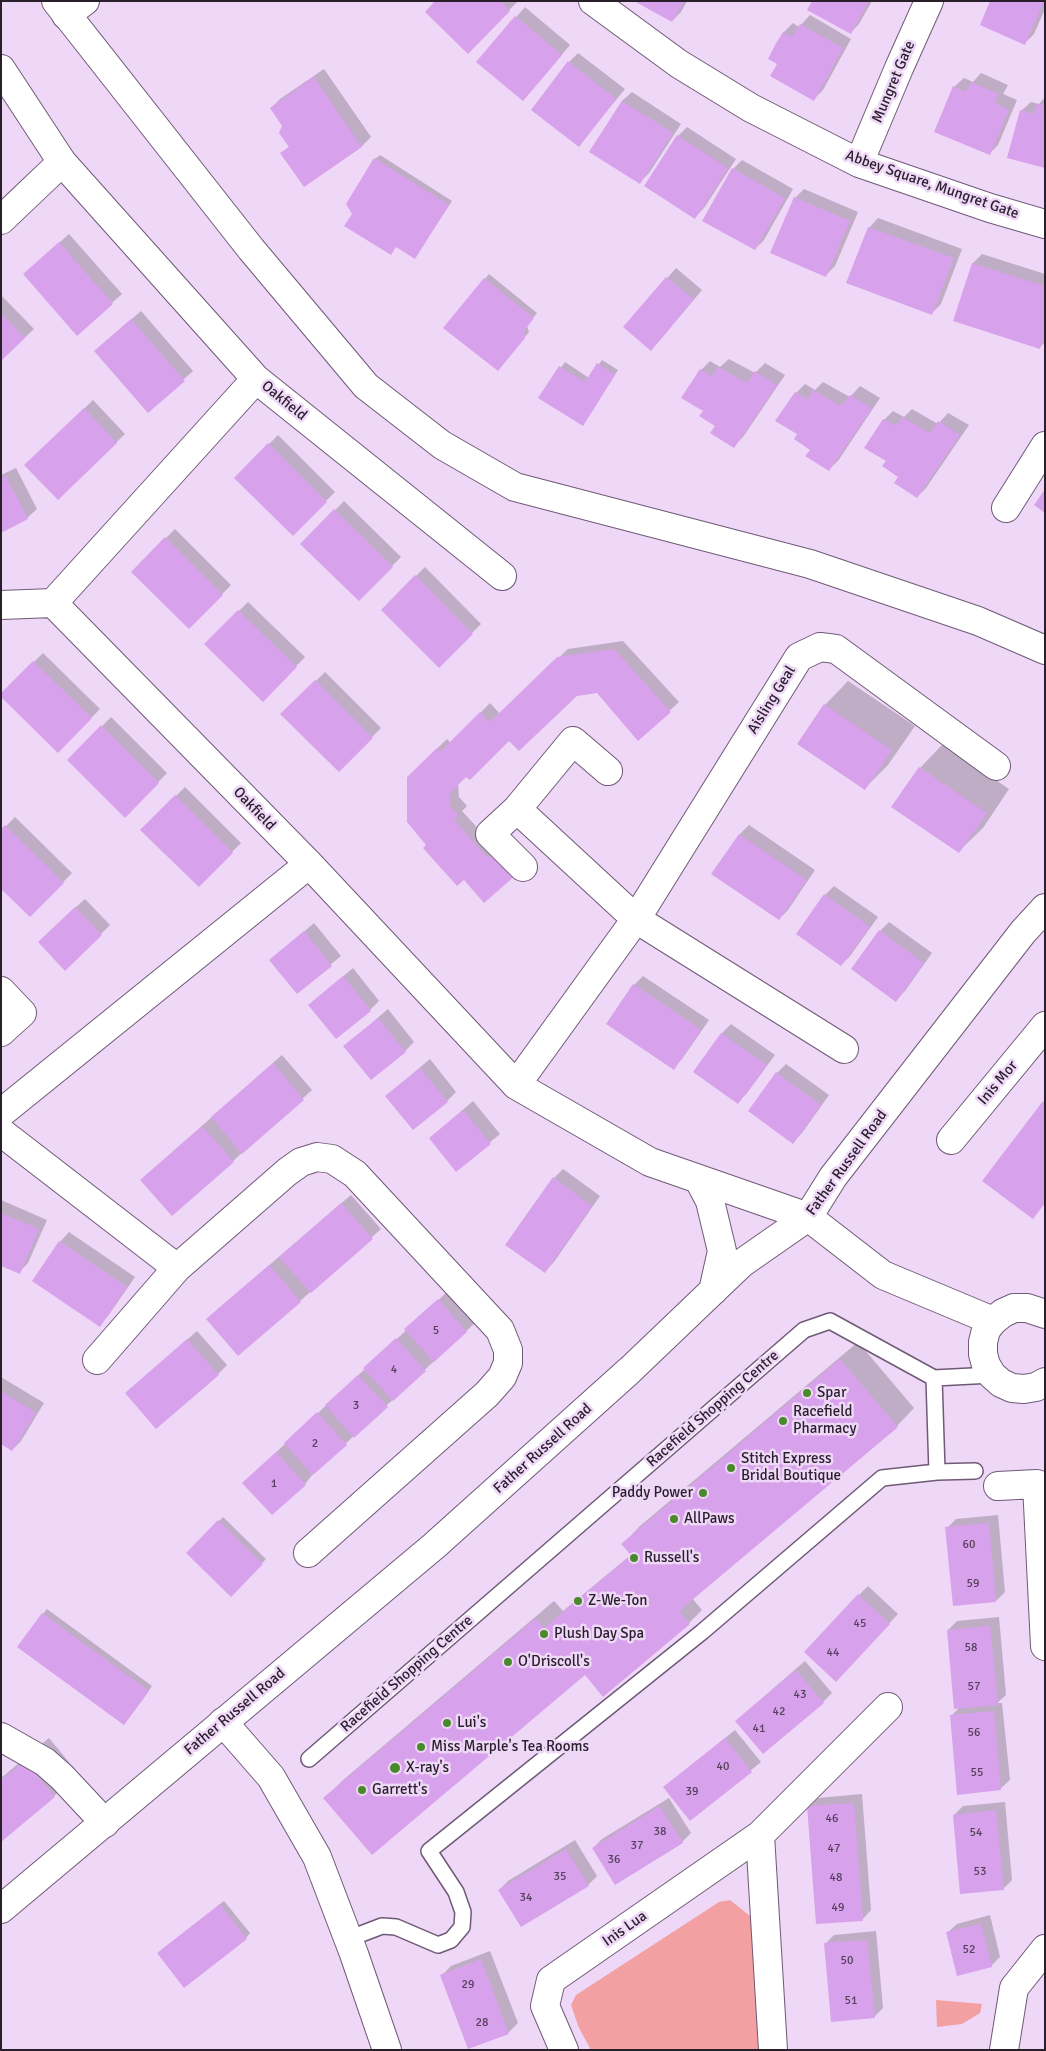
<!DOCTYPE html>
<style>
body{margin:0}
#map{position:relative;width:1046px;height:2051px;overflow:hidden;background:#efd7f7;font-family:Signika,sans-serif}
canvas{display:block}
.frame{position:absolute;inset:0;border:2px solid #281f2b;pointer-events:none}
</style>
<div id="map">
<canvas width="1046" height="2051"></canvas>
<div class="frame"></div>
</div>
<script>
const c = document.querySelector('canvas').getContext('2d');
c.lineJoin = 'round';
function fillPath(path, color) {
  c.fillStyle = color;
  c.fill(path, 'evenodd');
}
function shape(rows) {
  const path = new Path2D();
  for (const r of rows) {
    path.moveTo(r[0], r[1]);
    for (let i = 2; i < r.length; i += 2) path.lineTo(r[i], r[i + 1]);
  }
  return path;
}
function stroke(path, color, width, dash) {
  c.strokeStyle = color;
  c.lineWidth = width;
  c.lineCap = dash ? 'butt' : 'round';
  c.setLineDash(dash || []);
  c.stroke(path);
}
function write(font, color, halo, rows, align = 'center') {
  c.font = font + ' Signika,sans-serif';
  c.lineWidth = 5;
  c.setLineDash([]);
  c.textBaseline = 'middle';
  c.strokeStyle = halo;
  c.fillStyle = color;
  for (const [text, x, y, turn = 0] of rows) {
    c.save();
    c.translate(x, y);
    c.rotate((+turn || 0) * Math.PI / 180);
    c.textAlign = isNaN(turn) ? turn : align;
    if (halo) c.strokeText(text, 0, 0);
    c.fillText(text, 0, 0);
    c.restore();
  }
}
const green = shape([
 [730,1900,754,1919,759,2050,591,2050,579,2028,571,2005,576,1995,719,1902],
 [936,2000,982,2004,980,2013,962,2024,937,2027]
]);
const shadow = shape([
 [437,1,518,1,468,52],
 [637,1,687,1,681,12,672,21],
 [814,1,872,1,859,24,850,33],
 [992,1,1045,1,1045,9,1034,34,1025,43],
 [525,7,570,45,532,90,478,61],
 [810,15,851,39,823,90,814,99,779,63,769,58,784,32,793,23,799,27],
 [578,53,625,89,579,145,569,62],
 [324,69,371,137,362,146,304,186,282,153,290,146,284,126,271,108,280,99],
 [981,73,1008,85,1003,94,1017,100,998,145,989,154,954,87,964,78,973,82],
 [632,92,681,124,649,173,640,182,590,151,622,101],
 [1045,97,1045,167,1021,111,1031,102,1039,104],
 [687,127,736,159,704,208,695,217,678,136],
 [380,155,452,201,415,257,397,246,390,254,353,214,375,159],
 [742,160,793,189,764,240,755,249,704,220,733,169],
 [804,189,858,212,835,266,826,275,795,198],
 [878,218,962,249,941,304,932,313,869,228],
 [69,234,122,294,77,334,24,274],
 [982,254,1045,274,1045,342,1040,347,954,320,973,263],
 [676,268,702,290,660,340,625,327],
 [489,274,537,313,527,326,529,332,502,365,445,327],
 [1,295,34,329,1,360],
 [141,311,193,371,148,411,105,342],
 [729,359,755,373,765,363,785,375,743,437,734,446,704,410,701,370,710,361,720,367],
 [602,360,618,370,583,425,540,398,565,362,589,378],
 [823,382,850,397,860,386,880,398,838,461,828,470,799,434,796,393,805,384,815,390],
 [93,400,125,434,58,498,26,465],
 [912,409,938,424,948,413,969,425,926,488,917,497,888,460,884,420,893,411,904,417],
 [278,435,335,492,293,534,236,478],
 [16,468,37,509,27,518,1,532,1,475],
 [344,501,401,557,359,599,302,544],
 [175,529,231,585,189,628,132,572],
 [425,567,481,624,439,666,382,610],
 [248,602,305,657,263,700,206,644],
 [623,641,679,702,638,739,598,692,576,695,509,739,458,784,459,797,467,806,462,811,498,850,464,879,428,845,408,777,447,739,451,743,490,703,500,714,568,649],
 [43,653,100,709,58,751,1,695],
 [325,672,381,728,339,770,282,714],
 [848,681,915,726,888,765,865,788,825,705],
 [111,717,167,773,125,816,69,760],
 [943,744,1009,789,983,828,959,851,920,768],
 [185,787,241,843,199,885,142,830],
 [15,817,72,873,30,916,1,831],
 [749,825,815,870,788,910,779,919,713,874,740,834],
 [834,886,878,917,850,956,841,965,825,895],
 [85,899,110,925,101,934,48,933],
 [889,922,932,953,905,991,896,1000,880,931],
 [314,923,341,956,297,992,271,960],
 [353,968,379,1001,370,1010,309,1005],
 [643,976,709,1020,682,1059,673,1068,634,985],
 [388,1009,414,1042,405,1051,345,1046],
 [731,1024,775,1055,747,1093,738,1102,695,1072,722,1033],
 [282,1055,312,1090,233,1161,151,1171],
 [430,1059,456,1092,447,1101,386,1096],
 [786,1064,829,1095,802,1133,793,1142,777,1073],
 [473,1101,500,1134,456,1170,430,1138],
 [563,1169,600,1196,554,1262,545,1271,554,1178],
 [351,1195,381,1229,300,1301,217,1310],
 [1,1200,47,1220,28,1263,19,1272,1,1265],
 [69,1232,135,1277,108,1316,99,1325,33,1280,60,1242],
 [448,1291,476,1322,313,1474,305,1484,253,1474],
 [197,1331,227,1365,218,1374,127,1393],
 [858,1342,914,1408,897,1426,692,1598,702,1610,689,1623,325,1798,342,1781,554,1601,563,1611,632,1554,623,1544,640,1526],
 [1,1377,44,1403,21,1441,12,1450,1,1443],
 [998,1515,1005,1592,996,1601,947,1528,956,1519],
 [223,1517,266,1559,231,1595,188,1553],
 [868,1586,898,1614,845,1671,859,1595],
 [47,1609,152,1686,128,1719,43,1614],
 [999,1617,1006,1695,997,1703,1002,1703,1010,1780,1000,1789,951,1716,960,1707,948,1630,957,1621],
 [805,1661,832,1693,823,1702,746,1712],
 [735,1730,761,1762,690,1820,665,1787],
 [49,1738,78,1773,54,1796,1,1841,1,1778],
 [862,1794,871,1910,862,1920,809,1807,818,1798],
 [669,1798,691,1833,682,1842,593,1848,602,1839],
 [1005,1802,1012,1880,1003,1889,954,1815,963,1806],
 [575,1840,597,1876,588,1885,499,1890,508,1881],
 [224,1901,250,1933,246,1938,163,1949],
 [990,1915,1000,1957,991,1966,947,1933,957,1924],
 [876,1931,883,2008,874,2017,825,1944,834,1935],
 [490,1951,518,2023,509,2032,469,2047,442,1975,451,1966]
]);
const building = shape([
 [435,1,501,1,510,11,468,54,425,12],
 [634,1,684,1,672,22],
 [812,1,869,1,851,34,807,10],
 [990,1,1044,1,1025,45,980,25],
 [515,16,562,55,523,101,476,62],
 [800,24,843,48,814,101,770,76,777,64,768,59,775,45,783,32,792,37],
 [568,61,616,99,579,147,531,110],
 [314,77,362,147,304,187,280,153,289,147,279,133,282,126,270,108],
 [971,82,999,94,995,103,1009,110,990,155,934,132,953,86,966,92],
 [622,101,673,133,640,184,589,152],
 [1037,104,1045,105,1045,168,1007,158,1020,110,1034,114],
 [677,135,728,168,695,219,644,186],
 [374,158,449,205,415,259,396,247,391,255,344,226,352,214,346,204],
 [732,168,785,198,755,250,702,221],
 [794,197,850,221,826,277,770,253],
 [868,227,954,258,932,315,846,283],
 [59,242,113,304,77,336,23,274],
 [972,263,1045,286,1045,334,1040,349,953,321],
 [666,277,694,299,651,351,623,327],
 [484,278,534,318,524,331,525,338,498,371,443,328],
 [1,313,25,338,1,361],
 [131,319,185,381,148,413,94,351],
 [597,363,615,375,583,426,538,398,559,366,585,382],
 [718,367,747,383,755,371,777,385,734,448,710,433,715,426,699,416,703,411,681,398,700,369,712,376],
 [813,390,841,406,850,395,872,408,829,471,805,456,810,450,794,439,797,434,775,421,795,392,807,399],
 [84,408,117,443,58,500,24,465],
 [902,417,930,433,938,421,960,435,917,498,894,483,898,477,882,466,886,461,864,448,883,419,896,426],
 [268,443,327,502,293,536,234,478],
 [6,476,28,519,1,533,1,479],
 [1045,489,1045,513,1034,505],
 [334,509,393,567,359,601,300,544],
 [165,537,223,595,189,629,131,572],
 [415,575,473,634,439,668,381,610],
 [238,610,297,667,263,702,204,644],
 [614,649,671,712,638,741,597,693,577,696,519,751,509,741,470,780,466,777,449,794,450,806,459,816,454,820,488,858,495,852,516,875,484,903,464,880,457,886,423,848,426,845,407,822,407,777,437,748,441,751,480,712,490,722,557,657],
 [33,661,92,718,58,753,1,697,1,693],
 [315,680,373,738,339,772,280,714],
 [824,704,892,750,865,790,797,744],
 [101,725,159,783,125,818,67,760],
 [919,767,987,813,959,853,891,807],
 [175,795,233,853,199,887,140,830],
 [5,825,64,883,30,917,1,889,1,829],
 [739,834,807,880,779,920,711,874],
 [824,894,870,927,841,966,796,934],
 [75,907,102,935,65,971,38,942],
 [879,930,924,963,896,1002,851,969],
 [304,931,332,966,297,994,269,960],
 [343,976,371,1011,336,1039,308,1005],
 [633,984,701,1030,674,1070,606,1024],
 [378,1018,406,1052,371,1080,343,1046],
 [721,1033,767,1065,738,1104,693,1072],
 [273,1063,304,1100,242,1154,211,1117],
 [420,1068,448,1102,413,1130,385,1096],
 [776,1072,821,1105,793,1144,748,1111],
 [1043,1101,1045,1103,1045,1203,1033,1219,982,1181],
 [463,1110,491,1144,456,1172,429,1138],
 [202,1126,234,1162,172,1216,140,1180],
 [553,1177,592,1206,545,1273,505,1245],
 [341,1203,373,1239,311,1293,279,1257],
 [1,1213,39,1229,20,1274,1,1266],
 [59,1241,127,1287,100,1327,32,1281],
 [269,1265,301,1302,238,1356,206,1319],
 [438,1299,467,1332,434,1362,404,1329],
 [396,1338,426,1371,393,1401,363,1368],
 [187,1339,219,1375,156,1429,125,1393],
 [840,1359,898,1427,679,1611,690,1624,603,1697,585,1675,372,1855,323,1798,536,1618,544,1628,631,1555,621,1544],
 [358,1375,388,1407,354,1438,325,1405],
 [1,1391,36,1413,12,1451,1,1444],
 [317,1412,347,1445,313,1475,284,1443],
 [276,1452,306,1485,272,1515,242,1483],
 [218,1520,263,1564,231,1597,186,1553],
 [989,1523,996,1602,953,1606,945,1527],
 [858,1594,890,1624,836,1682,804,1652],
 [42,1613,149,1691,124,1725,17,1647],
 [990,1626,998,1705,954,1709,947,1630],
 [796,1670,824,1703,763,1754,735,1721],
 [994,1711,1001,1790,957,1795,950,1715],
 [725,1738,752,1772,690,1821,663,1787],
 [25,1761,55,1797,1,1842,1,1780],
 [854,1803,863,1921,816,1924,807,1806],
 [660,1806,683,1843,615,1885,592,1848],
 [996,1810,1004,1890,960,1894,953,1815],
 [566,1849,589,1886,521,1927,498,1890],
 [220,1904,247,1939,184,1988,157,1953],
 [981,1924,992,1967,957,1976,946,1932],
 [867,1940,875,2018,831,2022,824,1943],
 [481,1959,509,2034,468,2049,440,1975]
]);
const service = shape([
 [934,1378,937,1472],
 [309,1759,804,1330,830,1321,934,1378,992,1375],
 [348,1939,382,1926,396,1927,438,1945,451,1940,462,1927,463,1912,456,1892,429,1851,702,1632,882,1478,937,1472,975,1471]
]);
const minor = shape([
 [593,1,679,64,751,108,859,163,990,208,1045,224],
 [66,15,85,1],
 [1,69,62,162,256,379,502,576],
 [859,163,899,68,929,1],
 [1,220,62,162],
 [1006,508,1045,446],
 [53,603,309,864,516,1085,650,1162,808,1217,883,1275,993,1321],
 [1,605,53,603,256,379],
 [517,809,636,919,844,1049],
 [523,867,490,834,517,809,573,741,608,771],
 [1,991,22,1013,1,1032],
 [516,1085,636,919,799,657,820,647,836,649,996,766],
 [1,1113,309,864],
 [1,1132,177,1268,287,1172,301,1162,317,1157,332,1159,355,1174,500,1330,508,1350,508,1363,502,1377,487,1394,308,1553],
 [951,1140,1045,1026],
 [1045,1314,1027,1308,1014,1308,1003,1313,993,1321,986,1330,983,1342,983,1354,986,1365,992,1375,1001,1383,1012,1388,1024,1389,1036,1387,1045,1382],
 [97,1360,177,1268],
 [998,1486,1037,1484,1045,1646],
 [223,1722,271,1777,317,1857,354,1954,387,2050],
 [1,1737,45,1762,62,1777,105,1823],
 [760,1835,888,1707],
 [564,2050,545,2006,551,1980,760,1835,773,2050],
 [1004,2050,1014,1988,1045,1949]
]);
const tertiary = shape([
 [699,1180,710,1201,722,1251,713,1291],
 [1,1909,434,1546,630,1370,742,1263,808,1217,833,1177,1023,932,1045,908]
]);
const secondary = shape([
 [56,1,251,249,366,386,442,445,515,487,810,564,978,621,1045,650]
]);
const markers = [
 [807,1393,5,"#48892a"],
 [783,1421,5,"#48892a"],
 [731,1468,5,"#48892a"],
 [703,1493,5,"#48892a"],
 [674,1519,5,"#48892a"],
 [634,1558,5,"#48892a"],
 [578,1601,5,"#48892a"],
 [544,1634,5,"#48892a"],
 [508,1662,5,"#48892a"],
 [447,1723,5,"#48892a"],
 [421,1747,5,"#48892a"],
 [395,1768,6,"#48892a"],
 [362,1790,5,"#48892a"]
];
const numberNames = [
 ["5",436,1331],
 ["4",394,1370],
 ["3",356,1406],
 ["2",315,1444],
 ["1",274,1484],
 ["60",969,1545],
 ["59",973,1584],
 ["45",860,1624],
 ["58",971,1648],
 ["44",833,1653],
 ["57",974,1687],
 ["43",800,1695],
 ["42",779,1712],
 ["41",759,1729],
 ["56",974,1733],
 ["40",723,1767],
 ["55",977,1773],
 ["39",692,1792],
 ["46",832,1819],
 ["38",660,1832],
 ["54",976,1833],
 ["37",637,1846],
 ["47",834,1849],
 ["36",614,1860],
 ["53",980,1872],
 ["35",560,1877],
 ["48",836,1878],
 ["34",526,1898],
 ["49",838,1908],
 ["52",969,1950],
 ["50",847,1961],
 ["29",468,1985],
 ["51",851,2001],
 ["28",482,2023]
];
const streetNames = [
 ["Mungret Gate",894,82,-67],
 ["Abbey Square, Mungret Gate",932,185,19],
 ["Oakfield",284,401,39],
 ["Aisling Geal",772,700,-58],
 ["Oakfield",254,809,46],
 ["Inis Mor",998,1083,-50],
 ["Father Russell Road",847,1163,-54],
 ["Racefield Shopping Centre",713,1409,-41],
 ["Father Russell Road",543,1449,-42],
 ["Racefield Shopping Centre",407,1674,-41],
 ["Father Russell Road",235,1712,-40],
 ["Inis Lua",625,1929,-35]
];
const poiNames = [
 ["Spar",817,1393],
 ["Racefield",793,1412],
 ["Pharmacy",793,1429],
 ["Stitch Express",741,1459],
 ["Bridal Boutique",741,1476],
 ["Paddy Power",693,1493,"right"],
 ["AllPaws",684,1519],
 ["Russell's",644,1558],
 ["Z-We-Ton",588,1601],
 ["Plush Day Spa",554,1634],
 ["O'Driscoll's",518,1662],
 ["Lui's",457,1723],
 ["Miss Marple's Tea Rooms",431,1747],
 ["X-ray's",406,1768],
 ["Garrett's",372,1790]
];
fillPath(green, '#f3a0a3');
fillPath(shadow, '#0003');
fillPath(building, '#d8a1eb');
stroke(service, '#6f5a76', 18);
stroke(minor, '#6f5a76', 30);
stroke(tertiary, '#6f5a76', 30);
stroke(secondary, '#6f5a76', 30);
stroke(service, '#fff', 15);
stroke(minor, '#fff', 28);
stroke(tertiary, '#fff', 28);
stroke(secondary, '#fff', 28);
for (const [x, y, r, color] of markers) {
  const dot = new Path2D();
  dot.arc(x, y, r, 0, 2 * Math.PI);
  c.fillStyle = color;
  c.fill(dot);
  stroke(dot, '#efd7f7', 2);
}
write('12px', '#54405b', null, numberNames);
write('15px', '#281f2b', '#efd7f7', streetNames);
write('15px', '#281f2b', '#efd7f7', poiNames, 'left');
</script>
